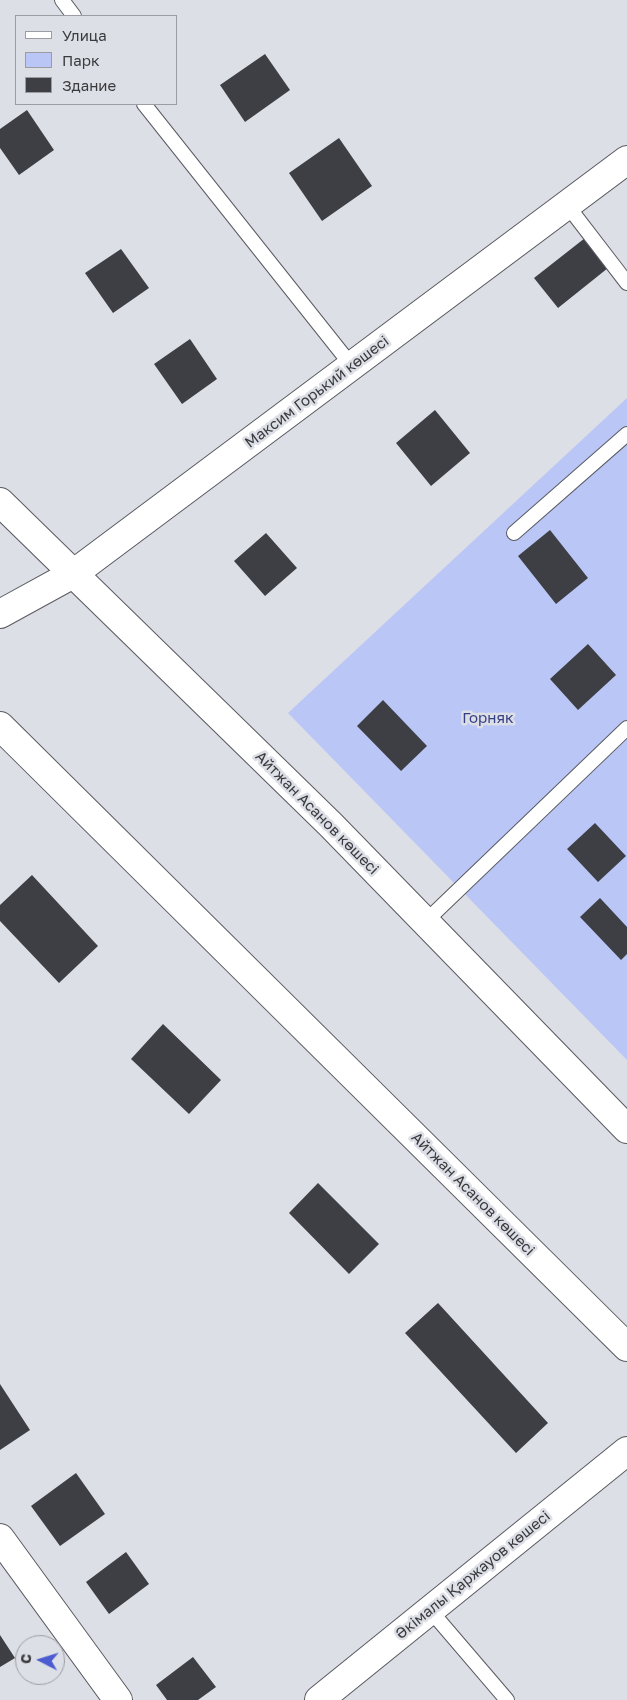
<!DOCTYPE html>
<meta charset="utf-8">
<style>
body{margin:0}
#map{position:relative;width:627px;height:1700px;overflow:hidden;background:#dddfe6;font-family:"Golos Text",sans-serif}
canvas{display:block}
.legend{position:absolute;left:15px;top:15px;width:162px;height:90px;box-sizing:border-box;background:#dddfe6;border:1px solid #9c9da3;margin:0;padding:6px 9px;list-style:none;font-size:15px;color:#3a3b3e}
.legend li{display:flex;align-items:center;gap:10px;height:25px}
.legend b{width:25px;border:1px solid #9c9da3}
.north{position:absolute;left:15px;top:1635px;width:50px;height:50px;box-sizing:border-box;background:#dddfe6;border:1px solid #9c9da3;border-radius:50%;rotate:275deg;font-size:14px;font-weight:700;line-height:20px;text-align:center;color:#3a3b3e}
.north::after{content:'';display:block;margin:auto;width:18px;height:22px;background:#4b5bd0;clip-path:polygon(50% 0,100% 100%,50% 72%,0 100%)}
</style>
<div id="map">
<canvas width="627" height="1700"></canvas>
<ul class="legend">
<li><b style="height:6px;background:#fff"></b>Улица</li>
<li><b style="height:14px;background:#b9c6f6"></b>Парк</li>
<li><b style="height:14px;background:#3d3f45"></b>Здание</li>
</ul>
<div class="north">С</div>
</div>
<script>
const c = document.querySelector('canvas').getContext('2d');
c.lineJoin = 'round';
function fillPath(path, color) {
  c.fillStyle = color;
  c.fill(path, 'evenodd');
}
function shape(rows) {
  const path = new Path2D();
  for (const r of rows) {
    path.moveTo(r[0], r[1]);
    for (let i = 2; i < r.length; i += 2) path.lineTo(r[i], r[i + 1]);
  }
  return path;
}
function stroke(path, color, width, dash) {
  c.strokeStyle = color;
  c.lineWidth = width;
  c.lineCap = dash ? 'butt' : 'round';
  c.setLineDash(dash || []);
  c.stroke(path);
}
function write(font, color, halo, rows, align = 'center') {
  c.font = font + ' "Golos Text",sans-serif';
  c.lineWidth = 5;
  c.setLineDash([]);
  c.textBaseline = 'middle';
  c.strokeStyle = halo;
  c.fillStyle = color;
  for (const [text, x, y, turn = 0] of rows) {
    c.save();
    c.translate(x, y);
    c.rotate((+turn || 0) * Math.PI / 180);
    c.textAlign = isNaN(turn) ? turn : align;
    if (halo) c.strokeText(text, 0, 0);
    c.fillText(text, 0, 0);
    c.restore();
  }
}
const green = shape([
 [627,398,627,1060,288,713]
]);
const building = shape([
 [265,54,290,90,245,122,220,85],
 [27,110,54,150,19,175,0,148,0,129],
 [339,138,372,186,322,221,289,173],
 [585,238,608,268,558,308,534,278],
 [121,249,149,288,113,313,85,273],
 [190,339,217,379,182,404,154,364],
 [435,410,470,453,431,486,396,443],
 [550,530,588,578,556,604,518,556],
 [266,533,297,568,265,596,234,561],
 [588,644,616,675,578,710,550,679],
 [383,700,427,746,401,771,357,726],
 [595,823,626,856,598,882,567,849],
 [32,875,98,946,59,983,0,921,0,905],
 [600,898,627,927,627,954,621,960,580,917],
 [163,1024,221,1080,189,1114,131,1059],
 [318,1183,379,1244,349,1274,289,1213],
 [438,1303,548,1423,516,1453,405,1333],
 [0,1384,30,1430,0,1450],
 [76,1473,105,1514,60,1546,31,1506],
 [126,1552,149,1584,109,1614,86,1582],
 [0,1635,15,1658,0,1667],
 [193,1657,216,1687,198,1700,167,1700,156,1685]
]);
const lane = shape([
 [62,0,74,16],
 [144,104,352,366],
 [567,205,627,283],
 [514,533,627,434],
 [425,922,627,728],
 [430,1610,507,1700]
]);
const street = shape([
 [0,614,73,574,627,160],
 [0,726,627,1347],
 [0,1538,118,1700],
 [319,1700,627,1451]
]);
const secondary = shape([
 [0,502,331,825,627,1129]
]);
const streetNames = [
 ["Максим Горький көшесі",317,392,-37],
 ["Айтжан Асанов көшесі",317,813,45],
 ["Айтжан Асанов көшесі",473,1194,45],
 ["Әкімалы Қаржауов көшесі",473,1575,-39]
];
const parkNames = [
 ["Горняк",488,718]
];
fillPath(green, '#b9c6f6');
fillPath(building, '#3d3f45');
stroke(lane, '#595b61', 16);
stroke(street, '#595b61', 30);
stroke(secondary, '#595b61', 30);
stroke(lane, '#fff', 14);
stroke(street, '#fff', 28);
stroke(secondary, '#fff', 28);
write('15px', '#3a3b3e', '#dddfe6', streetNames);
write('15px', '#343f86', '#dddfe6', parkNames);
</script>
